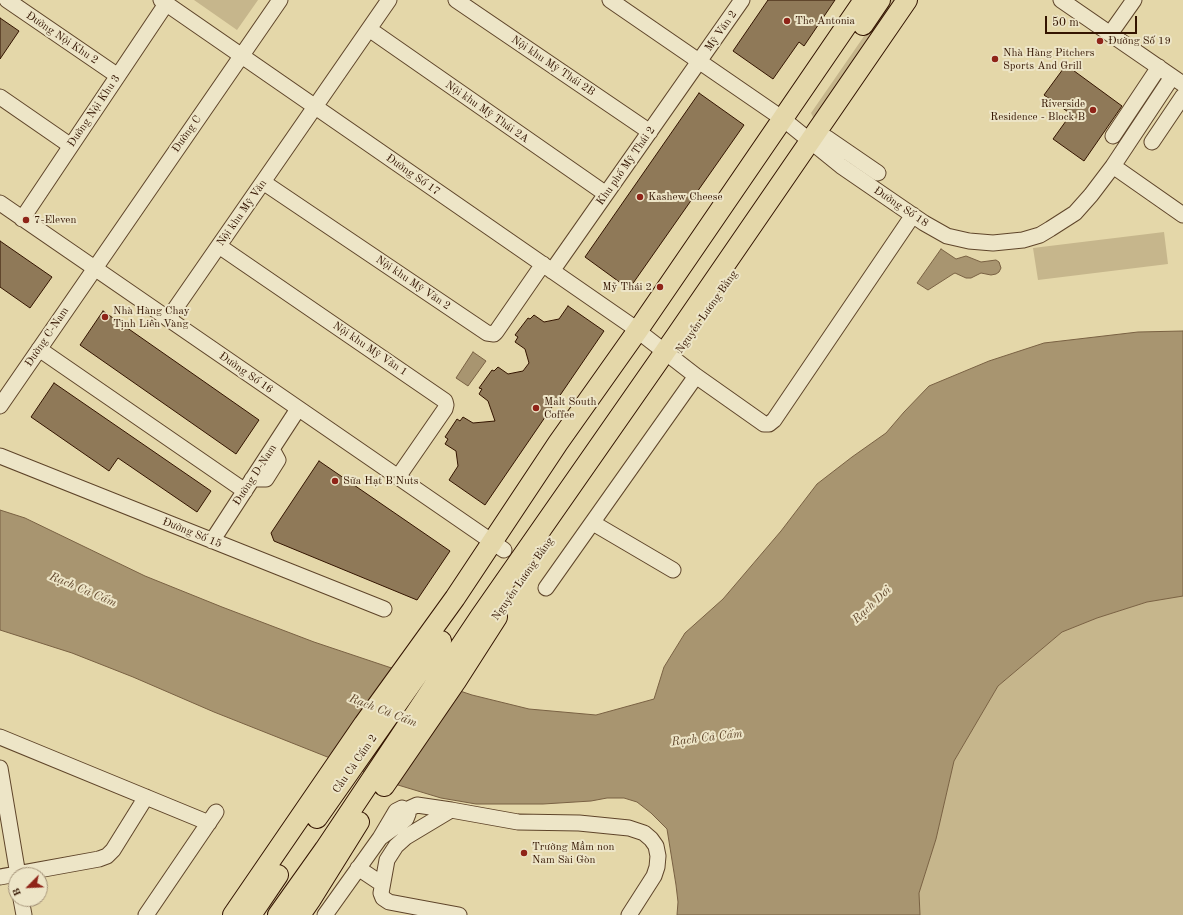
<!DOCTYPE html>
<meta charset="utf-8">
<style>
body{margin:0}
#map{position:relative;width:1183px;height:915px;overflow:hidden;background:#e4d7a9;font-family:"Old Standard TT",serif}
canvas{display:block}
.north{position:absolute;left:8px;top:867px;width:40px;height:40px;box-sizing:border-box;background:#ede5c7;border:1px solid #a39177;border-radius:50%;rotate:246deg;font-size:11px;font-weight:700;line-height:16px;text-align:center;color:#331400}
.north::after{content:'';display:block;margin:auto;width:14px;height:18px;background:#8f2418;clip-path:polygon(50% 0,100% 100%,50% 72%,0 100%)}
.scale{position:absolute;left:1045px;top:16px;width:92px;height:18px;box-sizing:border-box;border:2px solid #331400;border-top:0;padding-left:5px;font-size:12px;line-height:14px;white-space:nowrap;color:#331400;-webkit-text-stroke:3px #ede5c7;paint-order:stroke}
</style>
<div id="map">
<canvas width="1183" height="915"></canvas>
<div class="north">B</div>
<div class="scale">50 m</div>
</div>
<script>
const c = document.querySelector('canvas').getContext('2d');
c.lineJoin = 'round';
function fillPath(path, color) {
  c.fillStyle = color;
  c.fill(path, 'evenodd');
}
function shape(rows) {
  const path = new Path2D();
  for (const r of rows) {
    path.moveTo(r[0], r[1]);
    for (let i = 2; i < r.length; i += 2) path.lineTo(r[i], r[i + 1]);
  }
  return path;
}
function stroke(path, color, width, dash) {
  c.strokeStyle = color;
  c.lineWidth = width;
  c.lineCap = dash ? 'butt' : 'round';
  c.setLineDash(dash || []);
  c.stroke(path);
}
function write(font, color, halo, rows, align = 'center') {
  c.font = font + ' "Old Standard TT",serif';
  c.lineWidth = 4;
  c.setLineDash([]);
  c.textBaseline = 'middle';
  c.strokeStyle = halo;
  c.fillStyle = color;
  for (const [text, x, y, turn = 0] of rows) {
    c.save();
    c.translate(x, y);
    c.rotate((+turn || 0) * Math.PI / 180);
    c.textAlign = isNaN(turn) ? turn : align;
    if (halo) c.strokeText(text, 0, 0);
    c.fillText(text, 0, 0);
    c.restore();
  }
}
const green = shape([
 [194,0,258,0,237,30],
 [889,0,898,0,816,118,813,117,811,113],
 [1164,232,1168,264,1038,280,1033,248],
 [1183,596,1183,915,920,915,919,893,936,839,954,761,998,686,1062,632,1097,618,1147,602]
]);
const water = shape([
 [941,249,956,259,966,256,981,262,996,260,999,262,1001,268,999,272,996,274,991,275,981,273,971,278,966,278,955,273,953,274,928,290,917,283,941,249],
 [1183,331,1183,596,1147,602,1097,618,1062,632,998,686,954,761,936,839,919,893,920,915,677,915,678,902,676,885,667,829,651,813,637,802,624,798,607,798,591,801,543,804,476,804,441,798,398,785,214,712,133,677,72,653,0,630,0,510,25,518,145,576,222,607,314,642,472,695,529,709,596,715,654,699,664,667,685,633,723,599,781,531,817,484,852,457,886,433,904,412,929,386,989,361,1044,343,1138,332,1183,331],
 [473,352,486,361,468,386,456,378,473,352]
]);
const building = shape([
 [768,0,835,0,804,46,799,42,773,79,733,51,768,0],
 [0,18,19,31,0,59,0,18],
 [1066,65,1122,106,1084,161,1053,139,1071,114,1044,95,1066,65],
 [699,93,744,125,629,289,585,257,699,93],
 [0,241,52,277,30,308,0,287,0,241],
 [568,306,604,331,485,505,449,480,458,466,456,451,445,444,448,439,445,437,457,419,460,421,463,417,473,423,495,421,488,401,479,394,482,389,479,388,492,370,494,371,498,367,508,374,523,371,529,363,525,349,515,342,518,337,515,335,528,318,530,319,534,315,544,322,559,319,568,306],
 [103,311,259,420,236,454,80,345,103,311],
 [54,383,211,491,197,512,118,458,109,471,31,417,54,383],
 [319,461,450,551,417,600,274,541,271,533,319,461]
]);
const minor = shape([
 [7,0,118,76],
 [161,0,629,324,696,376,764,424,769,424,774,420,913,215],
 [456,0,650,132],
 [610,0,783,119,841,166,924,223,947,236,969,241,993,243,1023,240,1040,235,1050,229,1075,213,1091,195,1113,166,1172,77],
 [1061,0,1183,84],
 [369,29,606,194],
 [1110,34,1134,0],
 [0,97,71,146],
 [1113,136,1159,67],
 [827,138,878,173],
 [1152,142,1183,96],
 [1113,166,1183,215],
 [263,182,487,333,494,334,496,332,543,264],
 [0,203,504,550],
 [22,219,166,4],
 [219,246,445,401,446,405,445,409,398,477],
 [552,271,742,0],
 [168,319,389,0],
 [39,349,245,491],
 [0,406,280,0],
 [0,456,384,609],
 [252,479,266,479,278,460,272,449],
 [593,523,673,570],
 [212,541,298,409],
 [546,588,696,376],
 [0,737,209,823],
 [0,768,18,875],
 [406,810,417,805,451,810],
 [358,868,382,884],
 [0,877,99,859,107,856,113,850,146,797],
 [21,899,24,915],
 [146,915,216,812],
 [325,915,380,838,396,811,402,808,406,810,408,814,406,819,380,838],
 [459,915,389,902,383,898,381,893,387,860,396,846,406,837,451,810,518,822,579,823,629,828,644,833,651,839,656,846,658,856,657,867,654,876,629,915]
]);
const major = shape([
 [863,25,880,0],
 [384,786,456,681,497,617],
 [317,818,441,641],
 [233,915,364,724,455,598,558,443,638,330,864,0],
 [251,915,278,875],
 [278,915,325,849,480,617,676,336,907,0],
 [300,915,311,899,359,822]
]);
const markers = [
 [787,21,4,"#8f2418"],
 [1100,41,4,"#8f2418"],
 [995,59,4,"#8f2418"],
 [1093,110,4,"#8f2418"],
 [640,197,4,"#8f2418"],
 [26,220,4,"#8f2418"],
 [660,287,4,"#8f2418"],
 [105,317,4,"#8f2418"],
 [536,408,4,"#8f2418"],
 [335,481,4,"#8f2418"],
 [524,853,4,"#8f2418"]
];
const poiNames = [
 ["The Antonia",795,21],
 ["Đường Số 19",1108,41],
 ["Nhà Hàng Pitchers",1003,53],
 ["Sports And Grill",1003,66],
 ["Riverside",1085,104,"right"],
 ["Residence - Block B",1085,117,"right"],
 ["Kashew Cheese",648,197],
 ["7-Eleven",34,220],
 ["Mỹ Thái 2",652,287,"right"],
 ["Nhà Hàng Chay",113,311],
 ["Tịnh Liên Vàng",113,324],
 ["Malt South",544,402],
 ["Coffee",544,415],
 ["Sữa Hạt B'Nuts",343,481],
 ["Trường Mầm non",532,847],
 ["Nam Sài Gòn",532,860]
];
const streetNames = [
 ["Mỹ Văn 2",721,31,-55],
 ["Đường Nội Khu 2",62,38,34],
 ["Nội khu Mỹ Thái 2B",553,66,34],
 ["Đường Nội Khu 3",94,111,-56],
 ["Nội khu Mỹ Thái 2A",487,112,35],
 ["Đường C",187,134,-55],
 ["Khu phố Mỹ Thái 2",626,166,-55],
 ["Đường Số 17",413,175,35],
 ["Đường Số 18",901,207,34],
 ["Nội khu Mỹ Văn",242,213,-55],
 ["Nội khu Mỹ Văn 2",413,283,34],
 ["Nguyễn Lương Bằng",707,312,-55],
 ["Đường C-Nam",47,337,-56],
 ["Nội khu Mỹ Văn 1",370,349,34],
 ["Đường Số 16",246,373,35],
 ["Đường D-Nam",255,475,-57],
 ["Đường Số 15",192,533,22],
 ["Nguyễn Lương Bằng",523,579,-55],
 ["Cầu Cả Cấm 2",355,764,-55]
];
const waterNames = [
 ["Rạch Cả Cấm",83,590,23],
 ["Rạch Dơi",872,605,-43],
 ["Rạch Cả Cấm",383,711,21],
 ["Rạch Cả Cấm",707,738,-7]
];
fillPath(green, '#c6b68c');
fillPath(water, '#a89570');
stroke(water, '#796143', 1);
fillPath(building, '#8f7958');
stroke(building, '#331400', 1);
stroke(minor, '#5f452a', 17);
stroke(major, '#331400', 22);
stroke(minor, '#ede5c7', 15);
stroke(major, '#e4d7a9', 20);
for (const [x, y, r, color] of markers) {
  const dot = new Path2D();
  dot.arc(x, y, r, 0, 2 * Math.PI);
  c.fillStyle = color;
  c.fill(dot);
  stroke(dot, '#ede5c7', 1.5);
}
write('11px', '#331400', '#ede5c7', poiNames, 'left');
write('11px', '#331400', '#ede5c7', streetNames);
write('italic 12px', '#62482d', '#ede5c7', waterNames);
</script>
